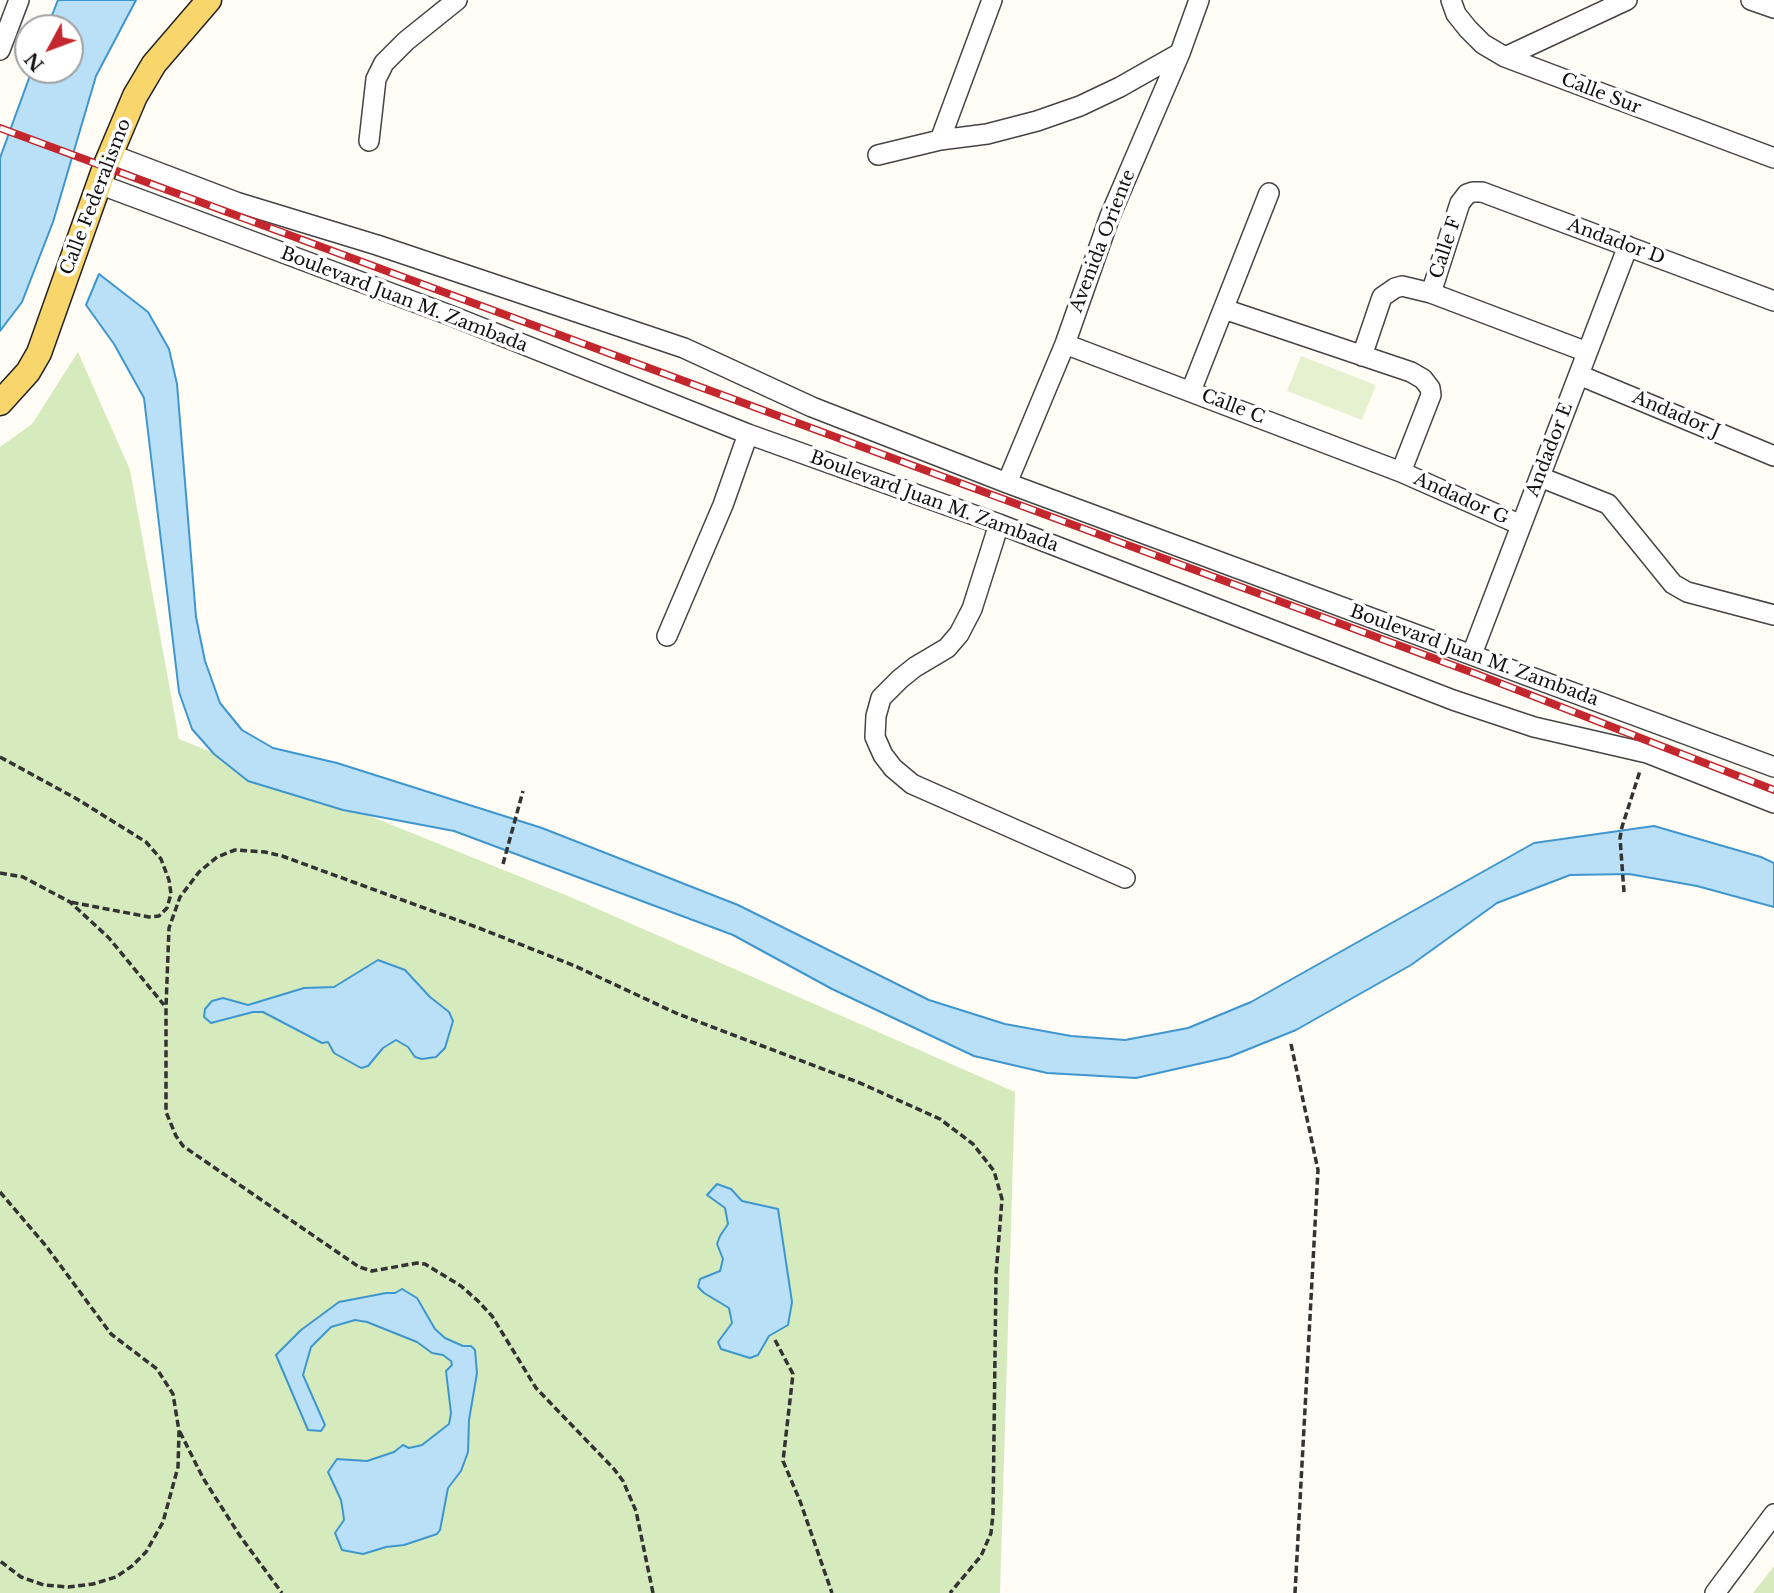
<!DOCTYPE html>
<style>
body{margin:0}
#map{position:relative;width:1774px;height:1593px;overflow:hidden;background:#fffdf5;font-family:"Libre Baskerville",serif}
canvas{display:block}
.north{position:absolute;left:14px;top:14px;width:70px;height:70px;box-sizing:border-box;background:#fff;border:2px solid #a0a0a0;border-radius:50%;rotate:229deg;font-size:19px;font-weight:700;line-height:28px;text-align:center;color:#111}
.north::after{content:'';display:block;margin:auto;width:24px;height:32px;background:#c4262e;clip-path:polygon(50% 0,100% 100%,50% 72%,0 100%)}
</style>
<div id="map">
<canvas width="1774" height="1593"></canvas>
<div class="north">N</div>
</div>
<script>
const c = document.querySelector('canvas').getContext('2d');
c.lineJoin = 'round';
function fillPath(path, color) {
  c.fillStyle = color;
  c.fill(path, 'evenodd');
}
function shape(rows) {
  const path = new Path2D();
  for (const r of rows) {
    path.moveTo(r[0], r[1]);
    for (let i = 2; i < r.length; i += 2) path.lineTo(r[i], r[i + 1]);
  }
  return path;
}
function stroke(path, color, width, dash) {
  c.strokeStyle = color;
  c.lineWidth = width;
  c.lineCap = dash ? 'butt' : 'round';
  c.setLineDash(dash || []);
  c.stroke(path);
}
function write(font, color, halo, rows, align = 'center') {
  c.font = font + ' "Libre Baskerville",serif';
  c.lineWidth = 7;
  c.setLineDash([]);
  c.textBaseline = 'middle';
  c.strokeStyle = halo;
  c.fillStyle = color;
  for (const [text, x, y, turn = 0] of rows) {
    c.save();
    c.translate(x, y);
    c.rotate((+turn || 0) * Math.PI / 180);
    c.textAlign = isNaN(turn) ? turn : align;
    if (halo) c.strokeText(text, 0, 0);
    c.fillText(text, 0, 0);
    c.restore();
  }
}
const green = shape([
 [78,352,130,470,179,739,568,896,1015,1092,1000,1593,0,1593,0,447,32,424],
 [1774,1566,1774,1593,1753,1593]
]);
const pitch = shape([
 [1301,356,1376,385,1362,420,1287,391]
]);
const water = shape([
 [58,0,136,0,96,76,53,222,22,302,0,331,0,158,32,70,70,70,70,28,47,28,58,0],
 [99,274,148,312,169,349,177,384,196,617,205,661,220,703,242,730,273,748,337,763,542,828,738,905,929,1000,1005,1024,1071,1036,1125,1040,1188,1028,1251,1002,1534,843,1654,826,1761,857,1774,863,1774,907,1697,886,1629,874,1570,875,1497,903,1411,965,1296,1030,1229,1057,1136,1078,1047,1073,974,1056,832,989,733,935,454,831,343,810,248,781,214,754,192,729,179,692,144,398,114,344,86,305,99,274],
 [378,960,405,970,430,997,449,1012,453,1021,445,1048,436,1057,422,1059,415,1057,408,1047,396,1040,383,1048,368,1066,361,1068,334,1053,328,1042,322,1043,263,1012,253,1012,211,1023,204,1017,205,1009,212,1001,223,998,248,1005,304,988,334,987,378,960],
 [717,1184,731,1189,742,1201,778,1209,792,1302,788,1325,769,1336,758,1355,750,1358,721,1349,718,1342,732,1323,729,1308,704,1293,698,1287,700,1279,720,1271,723,1259,717,1244,720,1236,728,1224,725,1208,707,1195,717,1184],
 [402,1289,417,1298,435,1329,445,1338,463,1346,471,1346,475,1350,477,1373,469,1420,468,1452,461,1471,448,1488,440,1530,437,1534,404,1545,386,1547,363,1554,342,1550,335,1533,344,1520,343,1512,341,1500,328,1472,337,1459,367,1461,394,1452,403,1445,409,1448,422,1445,449,1424,451,1413,446,1371,452,1365,451,1361,443,1355,432,1353,417,1342,367,1322,355,1320,331,1327,311,1347,303,1375,325,1425,321,1431,308,1430,276,1355,301,1330,339,1302,386,1293,395,1293,402,1289]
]);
const path = shape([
 [0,757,77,799,146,842,161,859,169,880,171,894,167,908,159,916,149,917,70,902],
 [503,864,523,791],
 [0,873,23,877,70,902,109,938,164,1005],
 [1624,892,1620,838,1622,827,1640,771],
 [1291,1044,1318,1170,1295,1593],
 [0,1192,46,1246,111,1334,157,1369,173,1394,179,1431,178,1467,163,1522,146,1552,132,1566,116,1577,93,1584,68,1587,44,1585,21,1577,0,1561],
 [775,1340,793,1374,783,1461,800,1501,832,1593],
 [180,1432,203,1478,240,1536,282,1593],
 [653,1593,636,1511,623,1481,614,1469,536,1388,492,1316,478,1301,461,1286,425,1264,417,1263,372,1271,359,1267,183,1146,176,1136,166,1112,166,1007,169,928,180,897,199,872,217,857,235,850,265,852,282,856,479,928,575,966,678,1014,860,1083,940,1119,973,1144,994,1171,1002,1199,996,1275,993,1514,991,1533,981,1556,950,1593]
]);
const minor = shape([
 [1451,0,1456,14,1468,29,1483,44,1505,57,1774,158],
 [1751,0,1774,8],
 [0,50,19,0],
 [1505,57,1627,0],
 [940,140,992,0],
 [369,141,376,79,384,63,406,41,457,0],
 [110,154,236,202,377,245,684,348,812,407,1007,483,1774,767],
 [878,155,940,140,987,134,1037,121,1080,106,1120,87,1180,53],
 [99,184,452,316,748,434,999,524,1453,700,1534,727,1647,753,1774,803],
 [1431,293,1460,203,1467,194,1473,192,1482,192,1774,301],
 [1224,309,1411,372,1423,379,1430,388,1431,395,1401,472],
 [1065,344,1401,472,1521,525],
 [1362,356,1382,297,1395,288,1402,286,1431,293,1587,352],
 [1579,375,1774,456],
 [1191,391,1269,193],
 [1540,477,1608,504,1673,584,1687,592,1774,615],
 [1007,483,1065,344,1110,216,1180,53,1199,0],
 [999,524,972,609,959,634,947,648,915,667,900,679,881,698,876,716,875,737,883,755,893,768,912,784,1125,878],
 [667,636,723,505,748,434],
 [1472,654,1628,246],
 [1715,1593,1774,1514]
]);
const major = shape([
 [0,403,28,372,39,353,105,167,135,96,154,64,209,0]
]);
const rail = shape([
 [0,128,1479,675,1774,790]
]);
const streetNames = [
 ["Calle Sur",1601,94,21],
 ["Calle Federalismo",96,197,-69],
 ["Avenida Oriente",1103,241,-69],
 ["Andador D",1616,242,20],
 ["Calle F",1446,248,-72],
 ["Boulevard Juan M. Zambada",404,300,21],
 ["Calle C",1233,407,21],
 ["Andador J",1676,415,23],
 ["Andador E",1550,450,-69],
 ["Andador G",1461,499,24],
 ["Boulevard Juan M. Zambada",934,502,20],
 ["Boulevard Juan M. Zambada",1474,656,20]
];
fillPath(green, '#d5ebbd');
fillPath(pitch, '#e6f2cf');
fillPath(water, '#b9e0f7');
stroke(water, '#3f96cf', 2);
stroke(minor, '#444', 22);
stroke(major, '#222', 27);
stroke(path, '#333', 3.5, [7, 3.5]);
stroke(minor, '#fff', 19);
stroke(major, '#f9d66b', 24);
stroke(rail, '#c4262e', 8);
stroke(rail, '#fff', 5, [16]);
write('18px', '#111', '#fff', streetNames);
</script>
